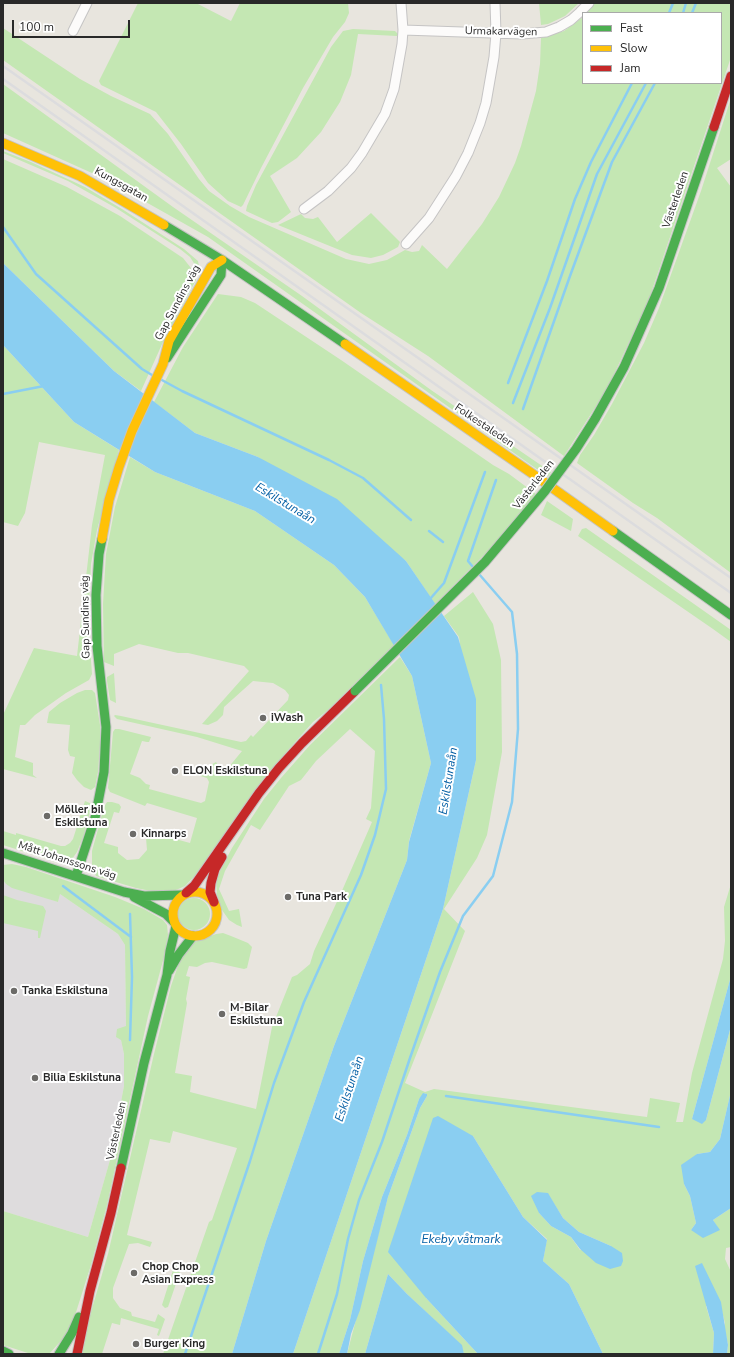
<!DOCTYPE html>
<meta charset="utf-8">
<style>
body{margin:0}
#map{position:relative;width:734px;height:1357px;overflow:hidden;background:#e8e5de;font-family:"Nunito Sans",sans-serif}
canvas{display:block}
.frame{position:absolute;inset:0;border:4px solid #292929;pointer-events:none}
.legend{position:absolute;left:582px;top:12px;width:140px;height:72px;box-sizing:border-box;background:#fff;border:1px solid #a9a9a9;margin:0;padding:5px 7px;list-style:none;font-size:12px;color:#292929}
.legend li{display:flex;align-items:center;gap:8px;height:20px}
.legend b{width:20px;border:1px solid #a9a9a9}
.scale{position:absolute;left:12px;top:20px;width:118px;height:18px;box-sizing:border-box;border:2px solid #292929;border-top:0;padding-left:5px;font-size:12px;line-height:14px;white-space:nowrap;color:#292929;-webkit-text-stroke:3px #fff;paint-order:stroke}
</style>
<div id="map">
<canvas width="734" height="1357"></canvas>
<div class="frame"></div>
<ul class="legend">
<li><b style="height:5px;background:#4caf50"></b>Fast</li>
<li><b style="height:5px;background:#ffc107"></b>Slow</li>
<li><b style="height:5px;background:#c62828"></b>Jam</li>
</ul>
<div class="scale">100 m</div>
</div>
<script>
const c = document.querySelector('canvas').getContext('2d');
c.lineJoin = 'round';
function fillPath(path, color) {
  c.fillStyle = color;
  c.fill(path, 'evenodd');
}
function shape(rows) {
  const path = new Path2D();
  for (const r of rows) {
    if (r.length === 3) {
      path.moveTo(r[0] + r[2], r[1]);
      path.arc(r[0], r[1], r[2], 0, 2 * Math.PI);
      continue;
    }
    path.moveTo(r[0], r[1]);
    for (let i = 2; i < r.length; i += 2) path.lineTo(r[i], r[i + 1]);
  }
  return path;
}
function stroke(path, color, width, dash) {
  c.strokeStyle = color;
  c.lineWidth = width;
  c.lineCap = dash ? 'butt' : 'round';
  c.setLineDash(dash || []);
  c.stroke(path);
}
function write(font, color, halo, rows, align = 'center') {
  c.font = font + ' "Nunito Sans",sans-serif';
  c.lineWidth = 4;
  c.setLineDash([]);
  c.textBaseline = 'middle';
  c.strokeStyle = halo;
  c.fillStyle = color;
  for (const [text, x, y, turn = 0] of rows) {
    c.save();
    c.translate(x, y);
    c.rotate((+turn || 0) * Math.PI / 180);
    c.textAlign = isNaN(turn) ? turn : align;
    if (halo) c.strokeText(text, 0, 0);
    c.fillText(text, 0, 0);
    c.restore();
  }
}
const industrial = shape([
 [3,880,6,884,58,902,60,894,118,934,125,945,126,1026,121,1040,124,1054,124,1086,110,1160,88,1237,3,1211]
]);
const green = shape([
 [138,3,196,3,231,21,240,3,348,3,349,13,345,22,333,37,303,88,261,168,243,205,241,207,228,201,208,183,181,144,156,112,101,85,99,81],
 [539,3,579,3,565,16,548,24,541,25],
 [594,3,731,3,731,57,648,302,607,389,564,456,428,356,361,313,3,60,3,28,80,79,111,96,150,114,168,134,199,179,209,191,230,206,249,217,346,259,369,264,387,260,405,250,412,252,419,251,422,245,447,269,482,224,499,197,515,163,521,146,536,91,540,64,541,38,564,31,583,17,583,83,721,83,721,13,587,13],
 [353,29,395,31,398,34,397,36,358,34,351,75,340,102,321,132,297,158,270,176,291,212,278,222,272,223,246,211,247,206,256,185,331,47,343,31],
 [3,84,173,207,302,296,431,390,551,472,548,477,208,237,103,178,3,133],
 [731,98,731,159,717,168,731,187,731,573,657,518,633,503,577,463,580,455,594,435,612,404,644,343,659,308,701,191],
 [3,151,31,162,85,187,122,209,184,249,198,261,200,271,199,271,190,257,180,249,116,208,68,181,3,153],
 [3,159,67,187,120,216,183,258,191,268,196,280,163,342,141,391,114,371,3,263],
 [371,213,400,242,398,247,383,255,371,258,352,255,278,225,301,214,305,218,313,219,318,217,337,242],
 [218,294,241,297,255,303,341,360,493,465,509,474,536,494,493,546,435,604,406,561,258,457,195,433,154,402,183,347],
 [3,345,74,422,119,450,97,530,91,564,88,619,92,674,89,680,66,693,35,715,25,725,20,725,15,757,33,763,33,775,37,778,3,769,3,715,34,648,77,656,92,525,105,455,39,442,25,513,18,526,3,522],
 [130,457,155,472,255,511,334,565,365,597,394,645,328,710,313,722,288,750,203,867,185,886,176,890,156,892,136,888,96,876,92,864,92,851,104,807,107,802,112,802,119,804,121,807,119,813,114,812,104,843,118,847,118,853,127,860,139,859,147,850,146,838,144,837,146,831,190,843,197,818,147,803,145,806,110,792,108,788,113,732,115,729,119,729,151,737,149,742,147,742,142,741,130,774,140,778,146,784,150,785,149,789,201,803,205,801,209,782,207,778,194,774,216,762,223,774,242,751,197,737,117,719,114,716,115,715,121,716,241,742,246,741,251,735,253,737,288,700,289,695,285,690,273,683,253,681,224,707,223,715,217,721,208,725,202,724,249,671,244,666,188,653,178,653,139,644,114,654,114,666,104,662,103,604,106,554,115,507],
 [547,501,573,519,571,531,541,515],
 [586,528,731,630,731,642,713,629,578,536,582,529],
 [473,592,493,624,501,660,502,752,487,835,477,858,444,909,465,931,405,1083,425,1092,434,1089,647,1117,650,1098,680,1103,676,1122,683,1122,692,1073,723,959,725,941,724,907,731,884,731,976,692,1119,706,1120,731,1026,731,1091,720,1139,710,1152,697,1154,684,1184,690,1196,696,1223,691,1230,719,1230,713,1220,731,1208,731,1247,726,1248,725,1259,731,1272,731,1354,727,1354,728,1345,724,1326,725,1323,720,1304,706,1306,714,1333,713,1354,603,1354,569,1284,543,1261,547,1239,523,1217,473,1136,426,1298,478,1354,464,1354,461,1345,407,1294,388,1274,365,1354,347,1354,388,1197,420,1108,427,1096,425,1093,419,1099,407,1135,382,1197,363,1261,350,1320,339,1354,293,1354,443,909,476,760,459,637,444,616],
 [548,1194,563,1218,579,1232,611,1246,580,1250,571,1237,551,1226,539,1213],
 [400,657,412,676,431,763,409,841,407,860,334,1046,266,1241,232,1354,163,1354,209,1222,212,1220,237,1148,173,1131,170,1143,150,1139,127,1235,152,1242,150,1247,138,1243,129,1244,113,1288,113,1298,120,1308,131,1312,132,1316,155,1322,158,1314,165,1319,159,1336,157,1335,159,1329,121,1318,120,1325,112,1323,102,1354,82,1354,86,1329,108,1254,154,1054,171,986,179,963,192,943,216,934,223,933,231,936,248,943,252,947,247,968,244,969,212,962,205,963,197,967,189,966,186,976,190,977,186,999,187,1003,175,1073,192,1076,190,1092,256,1109,272,1027,292,977,297,975,310,964,314,951,341,893,372,822,366,819,371,808,375,751,350,729,316,761,301,780,289,786,260,830,251,825,225,871,219,889,229,911,239,909,242,927,237,925,229,920,222,910,217,895,216,881,221,869,232,848,264,799,281,778,310,745],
 [114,673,116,703,110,700,107,681,107,677],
 [85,690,92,690,95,693,100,725,100,746,98,772,95,787,91,790,84,787,77,780,72,773,75,757,70,756,68,750,70,725,47,723,49,712,60,703,77,693],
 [85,801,92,804,84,835,77,852,72,859,65,861,54,861,3,845,3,831,16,835,16,833,61,846,65,846,70,843,73,839],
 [12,864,26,867,115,897,144,909,163,920,167,925,168,935,164,957,148,1016,107,1205,91,1265,70,1331,49,1354,31,1354,3,1345,3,1211,88,1237,110,1160,124,1086,124,1054,121,1040,116,1037,117,1029,126,1026,125,945,118,934,60,894,58,902,12,888,6,884,3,880,3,865],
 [3,895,17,900,43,906,46,911,40,938,38,938,38,931,3,923],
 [194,914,16],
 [176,1266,179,1268,180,1272,168,1307,165,1308,162,1305,174,1267]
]);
const water = shape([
 [3,263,114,371,195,433,258,457,337,499,406,561,458,637,476,699,476,760,443,909,293,1354,232,1354,266,1241,334,1046,407,860,409,842,431,763,412,676,365,597,334,565,255,511,155,472,74,422,3,345],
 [731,976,731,1026,706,1120,702,1124,692,1119],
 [731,1091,731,1208,713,1220,720,1230,703,1238,691,1230,696,1223,690,1196,684,1184,681,1165,697,1154,710,1152,720,1139],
 [423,1093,427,1094,427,1096,420,1108,388,1197,360,1310,351,1334,347,1354,339,1354,350,1320,363,1261,382,1197,407,1135,419,1099],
 [438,1116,473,1136,523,1217,547,1240,543,1261,569,1284,603,1354,478,1354,426,1298,388,1252,433,1118],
 [537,1192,548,1193,563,1218,579,1232,611,1246,622,1253,623,1261,621,1266,610,1269,596,1263,580,1249,571,1237,551,1226,539,1213,531,1196],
 [702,1263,721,1302,728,1345,727,1354,713,1354,714,1333,695,1266],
 [388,1274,407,1294,462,1345,464,1354,365,1354]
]);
const stream = shape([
 [669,13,673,3],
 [683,13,686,3],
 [692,13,696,3],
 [3,227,36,274,142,369,152,375],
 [160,379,182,391,329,460,363,478,411,520],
 [508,383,547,281,575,199,591,162,632,83],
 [3,394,44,386],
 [513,403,550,308,597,174,646,83],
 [523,409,570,276,612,162,655,83],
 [429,531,443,542],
 [473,567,468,561,496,480],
 [430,599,444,583,485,472],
 [63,886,131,937],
 [130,914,132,977,130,1040],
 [446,1096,659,1127],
 [185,1354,250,1161,274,1083,304,1002,361,875,375,835,386,789,384,719,381,685],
 [318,1354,337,1294,348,1239,359,1200,382,1142,410,1058,440,972,463,916,493,876,512,802,518,729,517,654,512,612,479,574]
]);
const street = shape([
 [403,30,522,34,546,32,559,27,571,20,580,12,589,3],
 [73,31,87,3],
 [304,209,328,191,351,168,362,153,385,114,394,89,402,44,403,30,401,3],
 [406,244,429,218,456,176,468,153,480,123,486,103,494,57,496,33,495,3]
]);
const fast = shape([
 [164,225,222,260,345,344],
 [167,358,221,275,222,260],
 [595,419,624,367,659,288,714,127],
 [613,531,731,615],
 [3,853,124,892,144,896,182,895],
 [76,876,95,818,104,772,106,727,97,646,96,595,99,554,102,539],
 [134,897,166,914,174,922],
 [169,971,179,954,193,936],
 [121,1168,144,1063,167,975,170,951,176,926],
 [3,1351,9,1354],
 [59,1354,72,1333,79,1317]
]);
const slow = shape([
 [3,143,80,176,164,225],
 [345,344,530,472,613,531],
 [102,539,109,500,119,467,132,431,163,364,169,341,211,267,222,260],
 [195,914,22]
]);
const jam = shape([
 [714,127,731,76],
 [186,893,194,886,259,793,279,768,302,743,355,691],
 [214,902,210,892,211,883,215,869,222,857],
 [77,1354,90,1291,111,1213,121,1168]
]);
const rail = shape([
 [3,66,731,578],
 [3,79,731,593]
]);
const fastBridge = shape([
 [355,691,485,562,545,491,576,449,595,419]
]);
const markers = [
 [263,718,4,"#6c6b68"],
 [175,771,4,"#6c6b68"],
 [47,816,4,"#6c6b68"],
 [133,834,4,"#6c6b68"],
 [288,897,4,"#6c6b68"],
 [14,991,4,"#6c6b68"],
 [222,1014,4,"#6c6b68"],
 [35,1078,4,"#6c6b68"],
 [134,1273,4,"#6c6b68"],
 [136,1344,4,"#6c6b68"]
];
const streetNames = [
 ["Urmakarvägen",501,32,1],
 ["Kungsgatan",121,185,29],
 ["Västerleden",676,200,-71],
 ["Gap Sundins väg",178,303,-62],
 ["Folkestaleden",484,426,34],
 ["Västerleden",534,485,-52],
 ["Gap Sundins väg",86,617,-91],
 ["Mått Johanssons väg",67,861,18],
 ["Västerleden",117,1131,-78]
];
const poiNames = [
 ["iWash",271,718],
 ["ELON Eskilstuna",183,771],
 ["Möller bil",55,810],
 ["Eskilstuna",55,823],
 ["Kinnarps",141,834],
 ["Tuna Park",296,897],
 ["Tanka Eskilstuna",22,991],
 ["M-Bilar",230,1008],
 ["Eskilstuna",230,1021],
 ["Bilia Eskilstuna",43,1078],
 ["Chop Chop",142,1267],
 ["Asian Express",142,1280],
 ["Burger King",144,1344]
];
const waterNames = [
 ["Eskilstunaån",285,504,31],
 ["Eskilstunaån",449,781,-81],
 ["Eskilstunaån",350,1089,-72],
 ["Ekeby våtmark",461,1240]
];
fillPath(industrial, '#dedcdd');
fillPath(green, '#c4e7b3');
fillPath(water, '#8acef1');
stroke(stream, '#8acef1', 2.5);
stroke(street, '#c5c4c4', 11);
stroke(fast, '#c5c4c4', 11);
stroke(slow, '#c5c4c4', 11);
stroke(jam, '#c5c4c4', 11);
stroke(street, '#fcfbfa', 9);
stroke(fast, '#4caf50', 9);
stroke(slow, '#ffc107', 9);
stroke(jam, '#c62828', 9);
stroke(rail, '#dcdcde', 2.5);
stroke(fastBridge, '#c5c4c4', 11, []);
stroke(fastBridge, '#4caf50', 9);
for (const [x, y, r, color] of markers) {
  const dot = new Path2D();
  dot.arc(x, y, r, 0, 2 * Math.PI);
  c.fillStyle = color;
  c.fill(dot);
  stroke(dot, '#fff', 1.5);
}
write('11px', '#292929', '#fff', streetNames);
write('bold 11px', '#292929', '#fff', poiNames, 'left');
write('italic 12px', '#025ea4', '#fff', waterNames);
</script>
